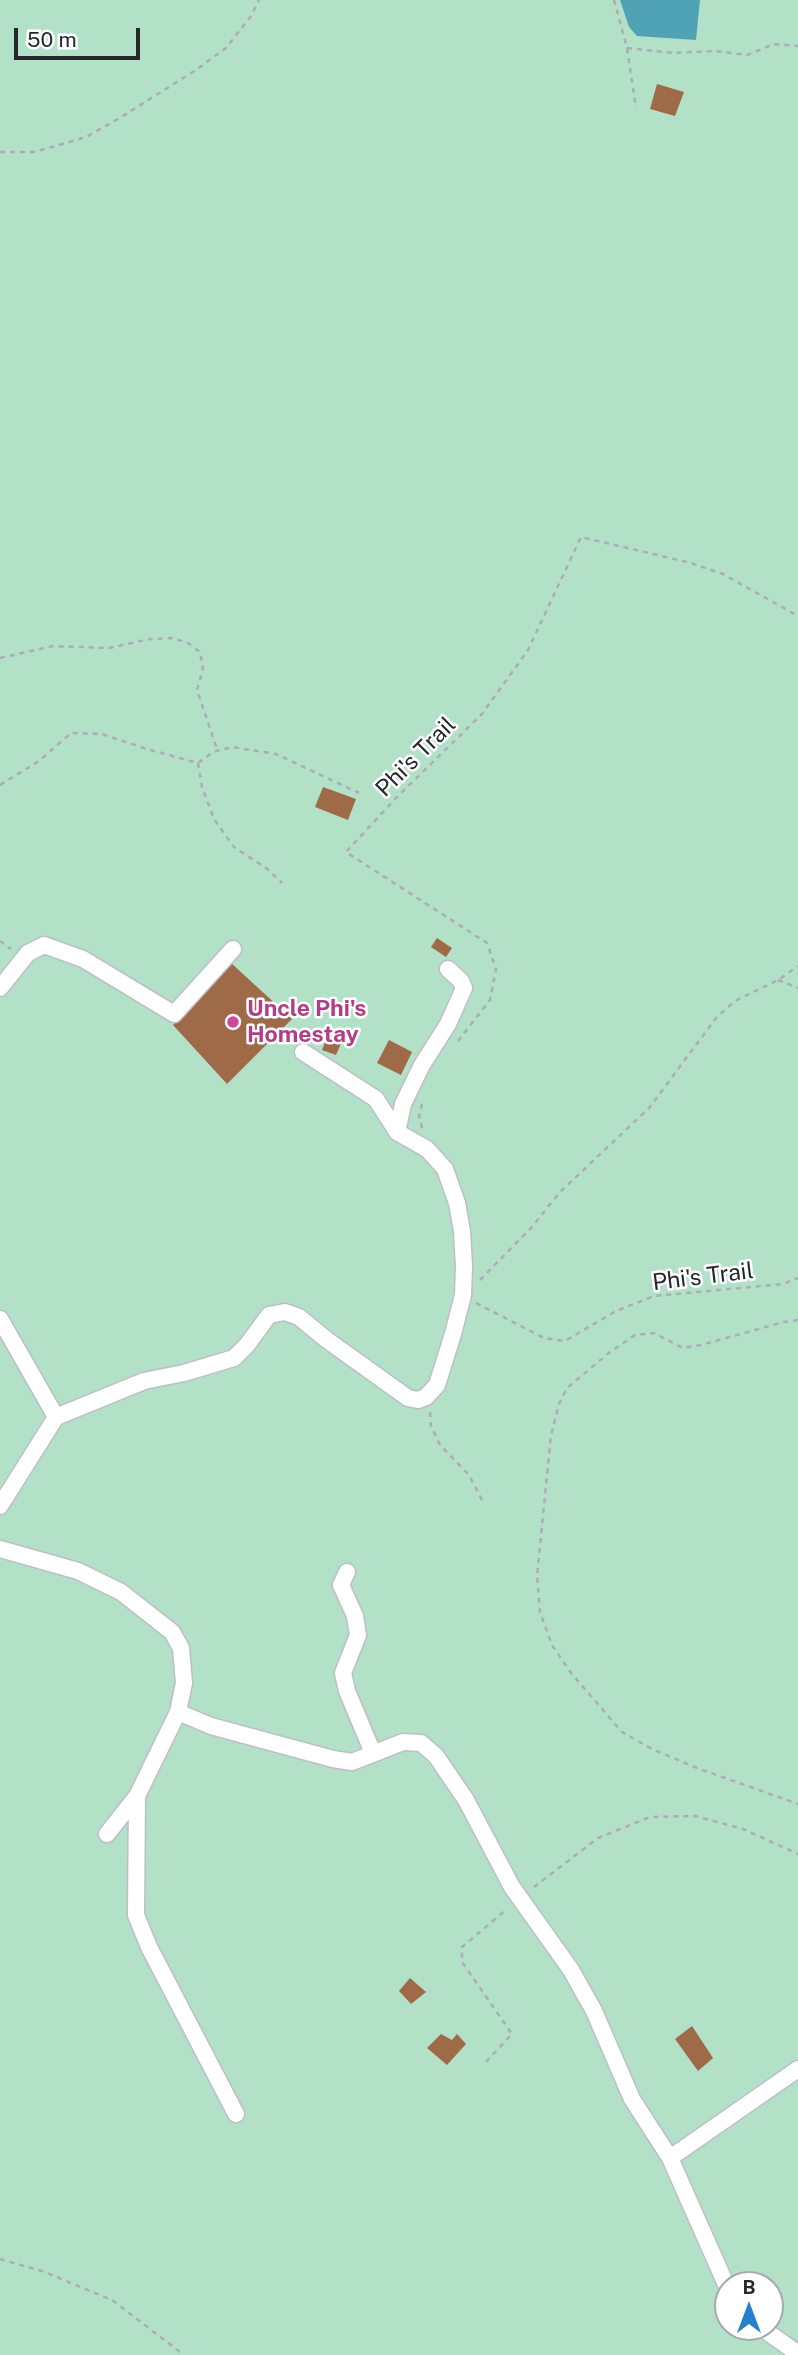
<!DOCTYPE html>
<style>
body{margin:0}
#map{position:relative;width:798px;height:2355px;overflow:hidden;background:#e8e9f4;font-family:"Public Sans",sans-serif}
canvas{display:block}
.north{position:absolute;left:714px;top:2271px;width:70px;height:70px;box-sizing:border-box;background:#fff;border:2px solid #a8a9aa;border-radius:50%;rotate:0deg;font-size:19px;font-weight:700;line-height:28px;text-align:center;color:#26272b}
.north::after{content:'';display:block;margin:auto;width:24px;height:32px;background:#247fcc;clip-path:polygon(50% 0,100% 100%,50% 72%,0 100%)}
.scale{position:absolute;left:14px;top:28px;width:126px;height:32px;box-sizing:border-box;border:4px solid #26272b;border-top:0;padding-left:9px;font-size:21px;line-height:24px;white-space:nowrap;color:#26272b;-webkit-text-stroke:5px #fff;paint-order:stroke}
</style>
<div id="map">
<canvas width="798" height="2355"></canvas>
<div class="north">B</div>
<div class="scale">50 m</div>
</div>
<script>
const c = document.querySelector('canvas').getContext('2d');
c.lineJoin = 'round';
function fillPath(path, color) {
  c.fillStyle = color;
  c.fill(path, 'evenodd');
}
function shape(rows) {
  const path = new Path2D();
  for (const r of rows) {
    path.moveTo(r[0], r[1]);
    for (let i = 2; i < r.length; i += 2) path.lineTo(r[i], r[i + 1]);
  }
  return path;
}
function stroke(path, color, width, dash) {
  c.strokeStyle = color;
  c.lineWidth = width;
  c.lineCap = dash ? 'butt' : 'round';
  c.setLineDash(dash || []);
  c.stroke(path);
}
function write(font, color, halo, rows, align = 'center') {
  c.font = font + ' "Public Sans",sans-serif';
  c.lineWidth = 5;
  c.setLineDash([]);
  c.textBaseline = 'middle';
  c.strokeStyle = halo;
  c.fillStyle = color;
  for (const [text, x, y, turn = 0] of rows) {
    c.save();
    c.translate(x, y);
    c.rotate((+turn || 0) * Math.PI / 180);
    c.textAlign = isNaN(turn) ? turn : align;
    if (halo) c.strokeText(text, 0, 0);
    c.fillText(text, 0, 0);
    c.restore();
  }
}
const green = shape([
 [0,0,798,0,798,2355,0,2355],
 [728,2285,770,2285,770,2327,728,2327]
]);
const water = shape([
 [620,0,700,0,696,40,637,36,629,27]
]);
const building = shape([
 [657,84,684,92,675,116,650,109],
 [323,787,356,799,348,820,315,807],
 [437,938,452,948,446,957,431,947],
 [231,963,292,1019,227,1084,173,1025],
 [329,1032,343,1039,336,1055,322,1050],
 [389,1040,412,1052,401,1075,377,1063],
 [410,1978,426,1992,411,2004,399,1991],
 [692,2026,713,2058,698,2071,675,2039],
 [441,2034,452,2040,457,2034,466,2044,447,2065,427,2048]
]);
const path = shape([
 [614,0,627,48,636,108],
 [627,48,673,53,715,51,747,55,774,44,798,46],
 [0,152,33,152,56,146,86,137,118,119,196,70,226,48,251,16,259,0],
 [0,658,53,646,109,648,150,639,172,638,188,643,200,652,203,669,197,690,217,749],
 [198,763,202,787,214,819,234,847,266,868,282,883],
 [0,785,39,761,71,733,102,734,147,749,198,763,213,752,232,747,276,754,359,793],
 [0,941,11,949],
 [778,980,798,988],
 [458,1041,490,1000,496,969,487,943,346,852,397,797,482,714,528,650,581,537,691,563,723,574,798,616],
 [422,1128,419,1115,422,1104],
 [480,1280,532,1227,559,1193,649,1108,717,1017,735,1001,778,980,798,966],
 [476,1303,544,1338,565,1341,616,1311,654,1296,783,1284,798,1278],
 [798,1320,784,1322,701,1345,683,1348,654,1333,635,1335,610,1352,567,1388,559,1404,551,1435,537,1576,540,1612,552,1645,571,1673,622,1732,652,1749,697,1768,798,1804],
 [430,1412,431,1426,440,1445,469,1475,482,1500],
 [534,1887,598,1838,650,1817,695,1816,743,1829,798,1854],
 [486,2062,512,2034,462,1962,462,1947,507,1909],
 [0,2259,42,2271,112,2300,184,2355]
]);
const minor = shape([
 [0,988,28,953,44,945,83,959,174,1014,233,949],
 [397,1132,403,1104,422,1065,448,1024,464,988,461,981,448,969],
 [0,1319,56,1417,0,1506],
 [56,1417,144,1381,184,1373,234,1358,247,1345,269,1315,285,1312,299,1317,327,1340,408,1398,418,1400,426,1397,437,1385,453,1334,463,1295,464,1267,462,1231,457,1203,445,1169,427,1149,397,1132,376,1099,303,1052],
 [0,1549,78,1571,121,1592,172,1632,181,1648,184,1683,178,1712,137,1796,107,1834],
 [347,1572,341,1585,355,1616,358,1635,343,1673,347,1691,373,1753],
 [178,1712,211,1726,333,1759,352,1762,403,1742,421,1743,436,1756,466,1800,512,1887,571,1970,594,2011,632,2099,670,2158,728,2289],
 [137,1796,136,1915,149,1947,236,2114],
 [670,2158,798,2069],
 [760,2327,796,2352]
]);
const markers = [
 [233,1022,7,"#d1479c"]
];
const streetNames = [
 ["Phi's Trail",416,757,-45],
 ["Phi's Trail",703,1277,-7]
];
const hotelNames = [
 ["Uncle Phi's",247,1009],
 ["Homestay",247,1035]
];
fillPath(green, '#b2e1c8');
fillPath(water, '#50a3b4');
fillPath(building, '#9f6a47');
stroke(minor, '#bdbec8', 19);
stroke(path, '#acadb6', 2.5, [5, 5]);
stroke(minor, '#fff', 16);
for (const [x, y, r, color] of markers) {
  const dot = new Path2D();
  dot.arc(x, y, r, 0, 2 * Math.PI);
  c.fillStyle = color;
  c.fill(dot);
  stroke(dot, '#fff', 2.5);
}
write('23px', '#26272b', '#fff', streetNames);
write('bold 23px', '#b23c85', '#fff', hotelNames, 'left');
</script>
